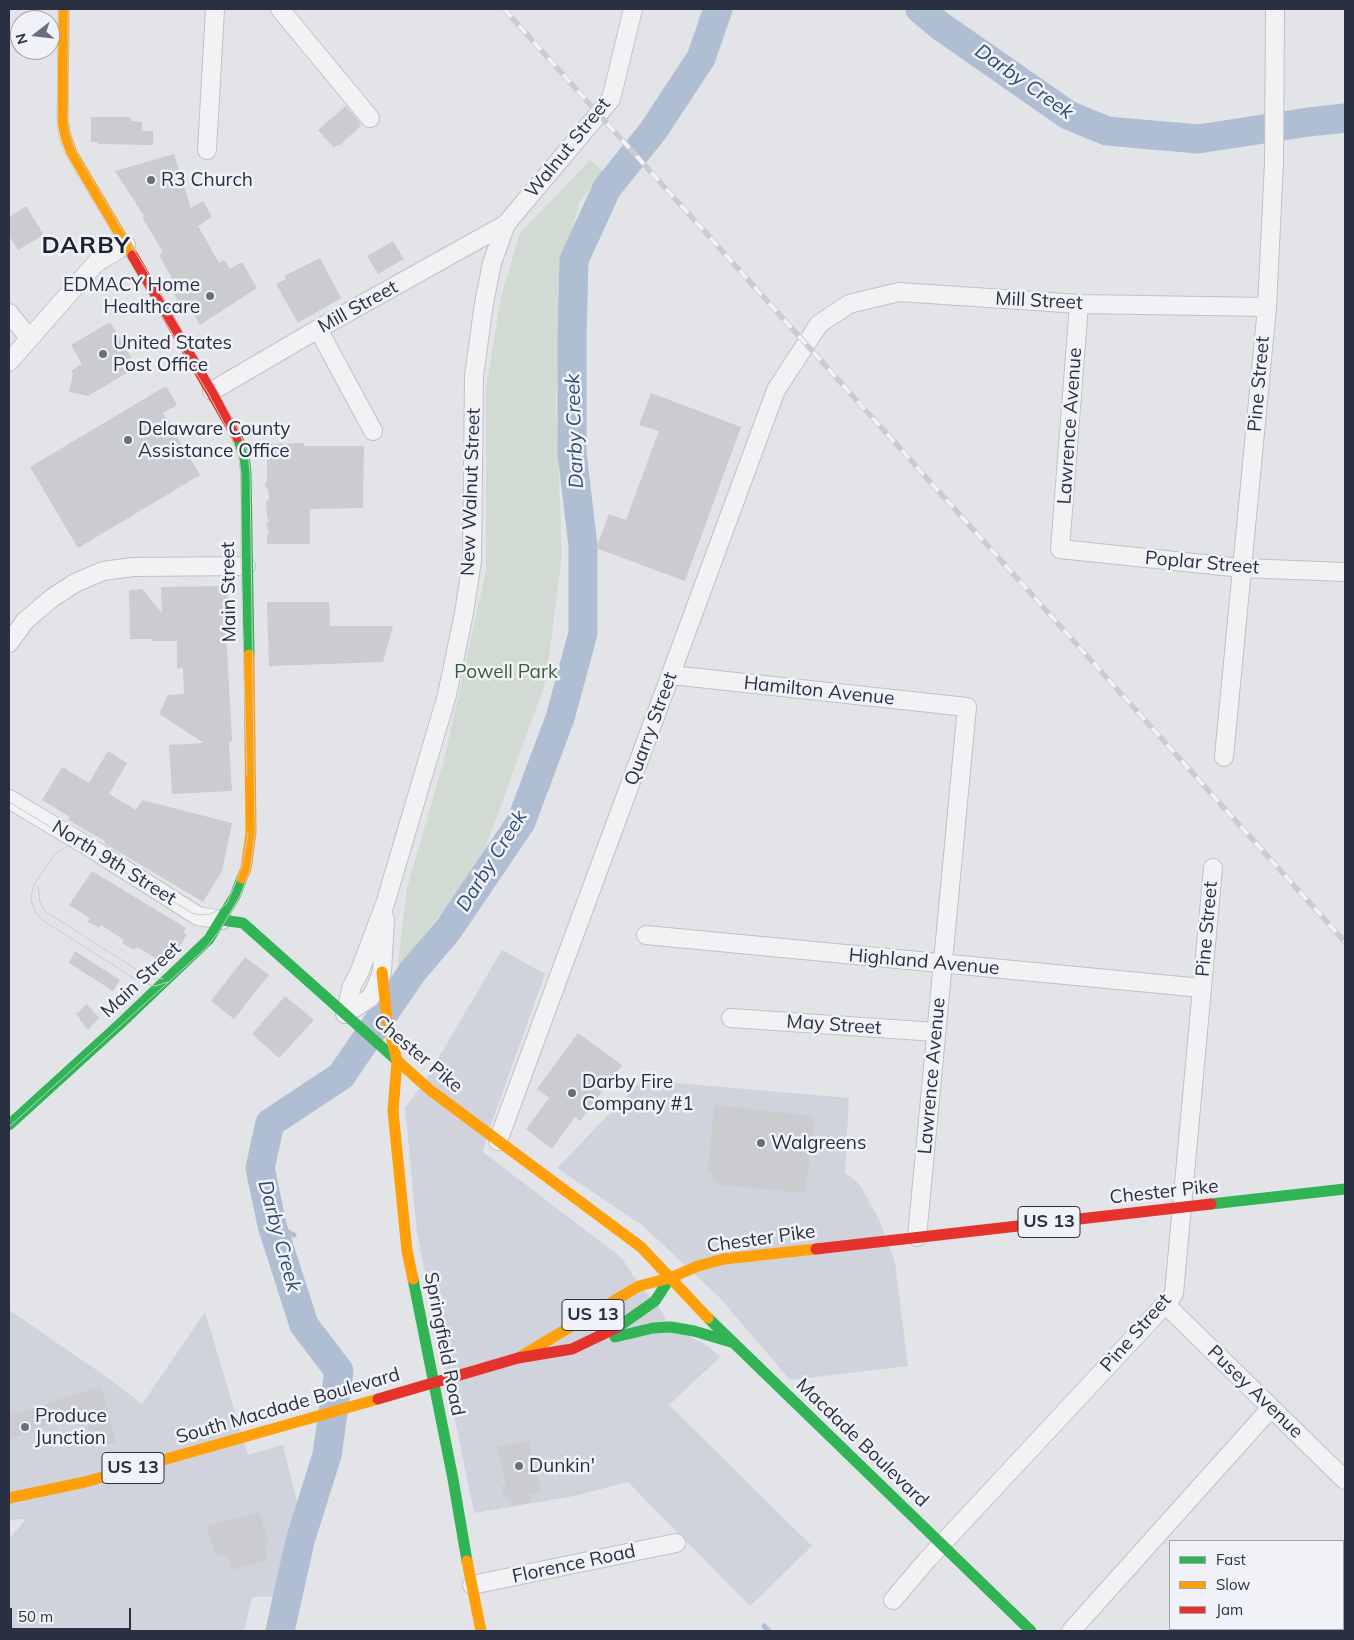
<!DOCTYPE html>
<style>
body{margin:0}
#map{position:relative;width:1354px;height:1640px;overflow:hidden;background:#e2e4e8;font-family:Mulish,sans-serif}
canvas{display:block}
.frame{position:absolute;inset:0;border:10px solid #283042;pointer-events:none}
.legend{position:absolute;left:1169px;top:1540px;width:175px;height:90px;box-sizing:border-box;background:#f0f2f7;border:1px solid #a0a4af;margin:0;padding:6px 9px;list-style:none;font-size:15px;color:#283042}
.legend li{display:flex;align-items:center;gap:10px;height:25px}
.legend b{width:25px;border:1px solid #a0a4af}
.north{position:absolute;left:10px;top:10px;width:50px;height:50px;box-sizing:border-box;background:#f0f2f7;border:1px solid #a0a4af;border-radius:50%;rotate:254deg;font-size:14px;font-weight:700;line-height:20px;text-align:center;color:#283042}
.north::after{content:'';display:block;margin:auto;width:18px;height:22px;background:#696f7c;clip-path:polygon(50% 0,100% 100%,50% 72%,0 100%)}
.scale{position:absolute;left:10px;top:1608px;width:121px;height:22px;box-sizing:border-box;border:2px solid #283042;border-top:0;padding-left:6px;font-size:15px;line-height:18px;white-space:nowrap;color:#283042;-webkit-text-stroke:4px #f0f2f7;paint-order:stroke}
</style>
<div id="map">
<canvas width="1354" height="1640"></canvas>
<div class="frame"></div>
<ul class="legend">
<li><b style="height:6px;background:#30b455"></b>Fast</li>
<li><b style="height:6px;background:#ff9f0a"></b>Slow</li>
<li><b style="height:6px;background:#e5322d"></b>Jam</li>
</ul>
<div class="north">N</div>
<div class="scale">50 m</div>
</div>
<script>
const c = document.querySelector('canvas').getContext('2d');
c.lineJoin = 'round';
function fillPath(path, color) {
  c.fillStyle = color;
  c.fill(path, 'evenodd');
}
function shape(rows) {
  const path = new Path2D();
  for (const r of rows) {
    path.moveTo(r[0], r[1]);
    for (let i = 2; i < r.length; i += 2) path.lineTo(r[i], r[i + 1]);
  }
  return path;
}
function stroke(path, color, width, dash) {
  c.strokeStyle = color;
  c.lineWidth = width;
  c.lineCap = dash ? 'butt' : 'round';
  c.setLineDash(dash || []);
  c.stroke(path);
}
function write(font, color, halo, rows, align = 'center') {
  c.font = font + ' Mulish,sans-serif';
  c.lineWidth = 5;
  c.setLineDash([]);
  c.textBaseline = 'middle';
  c.strokeStyle = halo;
  c.fillStyle = color;
  for (const [text, x, y, turn = 0] of rows) {
    c.save();
    c.translate(x, y);
    c.rotate((+turn || 0) * Math.PI / 180);
    c.textAlign = isNaN(turn) ? turn : align;
    if (halo) c.strokeText(text, 0, 0);
    c.fillText(text, 0, 0);
    c.restore();
  }
}
const built = shape([
 [502,950,545,974,488,1133,483,1152,622,1258,639,1285,655,1301,671,1327,708,1346,720,1357,669,1405,812,1546,750,1606,628,1482,574,1496,474,1513,417,1233,405,1108,423,1084],
 [642,1080,849,1098,845,1172,860,1185,879,1220,895,1262,908,1366,790,1380,720,1298,642,1225,557,1168],
 [9,1310,111,1380,142,1404,205,1312,248,1455,283,1445,298,1506,276,1597,252,1597,244,1631,9,1631,9,1539,26,1519,9,1520]
]);
const green = shape([
 [590,160,605,173,581,199,564,257,556,400,562,555,546,681,480,863,397,971,407,888,444,760,486,570,486,389,501,297,520,233]
]);
const stream = shape([
 [272,1225,294,1235],
 [764,1626,769,1631]
]);
const river = shape([
 [920,9,939,25,1068,115,1107,131,1198,139,1309,122,1345,118],
 [280,1631,300,1541,327,1455,339,1371,304,1325,272,1225,260,1168,270,1123,341,1076,413,971,448,930,521,822,560,718,583,633,583,546,572,453,572,337,574,260,607,188,653,131,701,58,718,9]
]);
const building = shape([
 [346,106,361,124,359,125,361,126,339,146,337,145,334,148,318,130],
 [91,117,131,117,131,121,142,122,142,131,153,131,153,145,98,144,98,142,91,142],
 [174,154,191,208,203,201,212,217,198,226,219,263,224,260,230,269,242,262,257,288,200,325,187,303,181,306,170,287,175,284,159,255,163,252,142,217,144,216,115,171],
 [26,206,44,235,18,250,9,236,9,217],
 [393,241,404,259,378,274,367,256],
 [320,258,341,298,298,323,276,284,286,279,284,276],
 [110,322,137,367,88,396,69,392,73,374,71,371,82,364,71,345],
 [166,386,177,405,163,413,200,475,78,548,30,467],
 [651,393,741,427,685,581,596,548,609,514,626,520,659,431,639,425],
 [304,443,304,446,364,446,363,508,310,509,310,544,267,544,267,537,269,533,266,525,269,521,267,517,266,502,269,499,268,489,264,485,267,481,267,444],
 [228,586,229,628,226,628,232,741,229,742,232,791,172,794,169,745,204,743,159,714,168,695,184,694,183,668,177,669,177,641,151,641,151,639,130,639,129,590,142,589,162,613,161,587],
 [267,602,329,602,330,626,393,626,383,662,269,666],
 [108,751,127,763,109,794,136,810,142,800,232,823,222,871,203,902,104,843,105,841,68,820,70,817,42,800,62,767,89,783],
 [92,871,186,928,183,932,187,935,181,944,162,962,137,947,134,950,122,943,124,940,101,925,100,928,88,922,90,918,69,905],
 [75,951,120,980,113,991,69,963],
 [245,957,269,975,234,1019,211,1001],
 [285,996,314,1020,279,1058,252,1034],
 [87,1004,99,1018,88,1030,76,1014],
 [578,1033,622,1065,580,1121,575,1117,552,1149,526,1129,549,1098,537,1089],
 [714,1105,815,1116,805,1193,719,1185,708,1170],
 [101,1386,116,1442,94,1448,84,1413,9,1439,9,1416],
 [529,1441,542,1492,529,1495,531,1502,512,1506,510,1499,505,1500,501,1486,506,1486,497,1447],
 [259,1512,269,1541,265,1543,268,1560,232,1570,226,1554,216,1557,206,1526]
]);
const street = shape([
 [280,9,370,118],
 [207,150,215,9],
 [1079,304,1060,549,1242,568,1345,572],
 [9,313,29,338],
 [318,329,373,431],
 [9,362,96,263,126,245],
 [212,391,318,329,506,224],
 [9,643,25,621,52,598,75,583,103,571,133,567,246,566],
 [671,675,967,707,917,1237],
 [1224,757,1267,307,1274,163,1275,9],
 [9,799,94,850,198,916,222,920],
 [646,935,1202,988],
 [345,1014,352,986,359,973,385,904,447,695,464,613,472,561,474,376,484,303,492,263,506,224,611,99,633,9],
 [345,1014,370,998,375,990,382,972,385,919],
 [731,1018,936,1032],
 [498,1141,776,390,819,324,849,304,899,292,1079,304,1267,307],
 [1165,1304,1345,1480],
 [1343,1584,1345,1581],
 [472,1585,676,1543],
 [893,1600,927,1560,1171,1298,1174,1293,1213,868],
 [1071,1631,1271,1408],
 [1310,1631,1311,1629]
]);
const fast = shape([
 [237,437,244,456,246,473,249,655],
 [222,920,243,923,401,1064],
 [9,1125,120,1024,209,939,235,896,242,878],
 [1211,1204,1345,1189],
 [413,1279,453,1479,467,1561],
 [708,1318,1031,1631],
 [618,1327,655,1301,670,1278],
 [615,1337,653,1328,671,1327,694,1331,731,1342]
]);
const slow = shape([
 [64,9,63,121,66,137,72,153,133,256],
 [242,878,246,869,251,833,249,655],
 [382,972,387,1019,397,1061],
 [397,1061,393,1111,407,1251,413,1279],
 [401,1064,430,1090,641,1247,708,1318],
 [518,1358,639,1286,670,1278,698,1266,724,1259,816,1249],
 [9,1498,85,1482,378,1399],
 [467,1561,481,1631]
]);
const jam = shape([
 [133,256,237,437],
 [816,1249,1211,1204],
 [378,1399,518,1358,572,1349,618,1327]
]);
const tram = shape([
 [58,9,57,120,59,139,66,156,208,393,232,438,239,457,241,474,241,566,247,776],
 [9,802,192,913,200,915,210,914,219,910,227,903,242,868,248,833],
 [81,847,68,846,55,854,35,883,32,891,31,900,36,913,44,921,141,983,155,986,168,982],
 [38,886,40,902,44,910,48,913,148,977,163,979],
 [9,1127,206,948,220,930,240,896,250,870,255,833,250,473,248,455,240,434,216,388,76,152,70,136,68,121,68,9]
]);
const rail = shape([
 [504,9,1345,942]
]);
const markers = [
 [151,180,5,"#696f7c"],
 [210,296,5,"#696f7c"],
 [103,354,5,"#696f7c"],
 [128,440,5,"#696f7c"],
 [572,1093,5,"#696f7c"],
 [761,1143,5,"#696f7c"],
 [25,1427,5,"#696f7c"],
 [519,1466,5,"#696f7c"]
];
const shields = [
 [1049,1222,62],
 [593,1315,62],
 [133,1468,62]
];
const shieldNames = [
 ["US 13",1049,1222],
 ["US 13",593,1315],
 ["US 13",133,1468]
];
const streetNames = [
 ["Walnut Street",568,148,-51],
 ["Mill Street",1039,301,3],
 ["Mill Street",358,307,-29],
 ["Pine Street",1259,384,-85],
 ["Lawrence Avenue",1070,426,-86],
 ["New Walnut Street",471,492,-88],
 ["Poplar Street",1202,563,5],
 ["Main Street",229,592,-91],
 ["Hamilton Avenue",819,691,6],
 ["Quarry Street",651,729,-70],
 ["North 9th Street",114,863,32],
 ["Pine Street",1207,929,-85],
 ["Highland Avenue",924,962,5],
 ["Main Street",141,980,-43],
 ["May Street",834,1025,4],
 ["Chester Pike",418,1054,40],
 ["Lawrence Avenue",932,1076,-85],
 ["Chester Pike",1164,1192,-6],
 ["Chester Pike",761,1239,-8],
 ["Pine Street",1136,1333,-49],
 ["Springfield Road",444,1344,79],
 ["Pusey Avenue",1255,1392,44],
 ["South Macdade Boulevard",288,1406,-16],
 ["Macdade Boulevard",862,1443,44],
 ["Florence Road",574,1564,-12]
];
const poiNames = [
 ["R3 Church",161,180],
 ["EDMACY Home",200,285,"right"],
 ["Healthcare",200,307,"right"],
 ["United States",113,343],
 ["Post Office",113,365],
 ["Delaware County",138,429],
 ["Assistance Office",138,451],
 ["Darby Fire",582,1082],
 ["Company #1",582,1104],
 ["Walgreens",771,1143],
 ["Produce",35,1416],
 ["Junction",35,1438],
 ["Dunkin'",529,1466]
];
const parkNames = [
 ["Powell Park",506,672]
];
const waterNames = [
 ["Darby Creek",1024,82,35],
 ["Darby Creek",575,431,-92],
 ["Darby Creek",492,861,-58],
 ["Darby Creek",279,1236,75]
];
const districtNames = [
 ["DARBY",86,246]
];
fillPath(built, '#d0d3db');
fillPath(green, '#d2dbd3');
stroke(stream, '#b0bed4', 5);
stroke(river, '#b0bed4', 29);
fillPath(building, '#caccd0');
stroke(street, '#c0c2c6', 20);
stroke(street, '#f2f2f4', 18);
stroke(fast, '#30b455', 11);
stroke(slow, '#ff9f0a', 11);
stroke(jam, '#e5322d', 11);
stroke(tram, '#cbcccf', 1);
stroke(rail, '#cbcccf', 5.5);
stroke(rail, '#f0f2f7', 4, [11]);
for (const [x, y, r, color] of markers) {
  const dot = new Path2D();
  dot.arc(x, y, r, 0, 2 * Math.PI);
  c.fillStyle = color;
  c.fill(dot);
  stroke(dot, '#f0f2f7', 2);
}
for (const [x, y, w] of shields) {
  const box = new Path2D();
  box.roundRect(x - w / 2, y - 15.5, w, 31, 4);
  c.fillStyle = '#f0f2f7';
  c.fill(box);
  stroke(box, '#283042', 1);
}
write('bold 18px', '#283042', null, shieldNames);
write('19px', '#283042', '#f0f2f7', streetNames);
write('19px', '#283042', '#f0f2f7', poiNames, 'left');
write('19px', '#3a5e35', '#f0f2f7', parkNames);
write('italic 20px', '#314b77', '#f0f2f7', waterNames);
c.letterSpacing = '1px';
write('bold 24px', '#1b2132', '#f0f2f7', districtNames);
c.letterSpacing = '0px';
</script>
